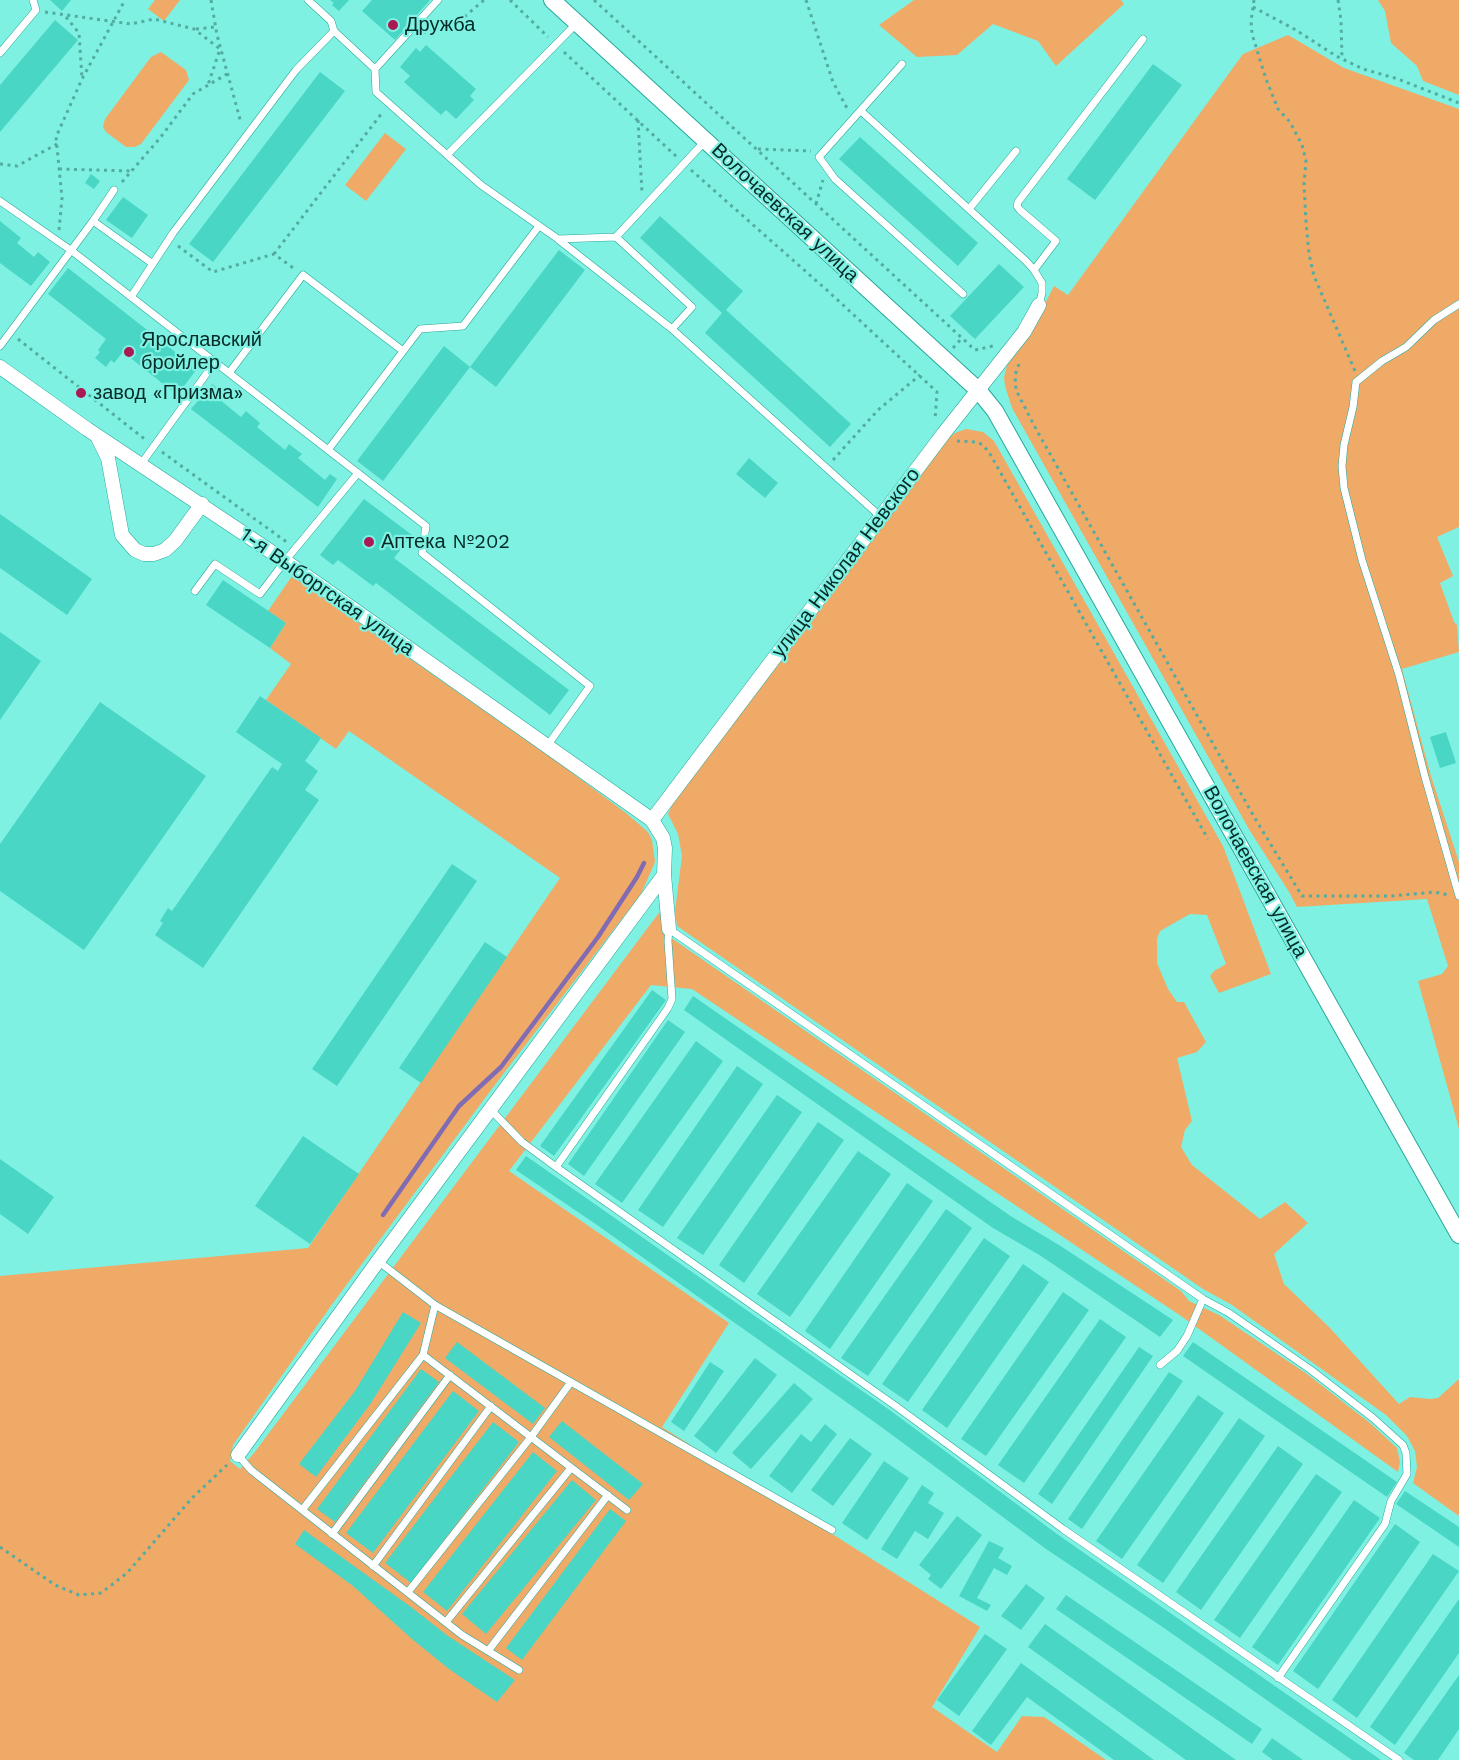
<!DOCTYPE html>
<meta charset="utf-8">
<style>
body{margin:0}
canvas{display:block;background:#7ef1e2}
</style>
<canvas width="1459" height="1760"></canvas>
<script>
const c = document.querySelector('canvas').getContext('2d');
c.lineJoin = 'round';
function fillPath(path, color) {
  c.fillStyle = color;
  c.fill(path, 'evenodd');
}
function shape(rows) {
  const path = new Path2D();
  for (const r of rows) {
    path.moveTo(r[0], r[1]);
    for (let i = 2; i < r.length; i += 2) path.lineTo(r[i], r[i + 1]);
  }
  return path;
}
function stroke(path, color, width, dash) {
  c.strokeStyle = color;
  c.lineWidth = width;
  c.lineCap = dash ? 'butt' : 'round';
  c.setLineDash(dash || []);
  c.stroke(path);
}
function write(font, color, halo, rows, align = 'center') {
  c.font = font + ' "Work Sans",sans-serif';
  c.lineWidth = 4.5;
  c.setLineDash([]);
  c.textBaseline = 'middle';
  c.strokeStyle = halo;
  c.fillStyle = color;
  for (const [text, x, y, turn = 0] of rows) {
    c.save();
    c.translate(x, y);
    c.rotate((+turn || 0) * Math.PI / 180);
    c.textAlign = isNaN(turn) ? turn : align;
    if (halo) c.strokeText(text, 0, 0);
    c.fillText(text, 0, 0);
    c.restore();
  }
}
const green = shape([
 [155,0,180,0,164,21,148,9],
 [914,0,1121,0,1124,4,1056,66,1038,41,993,24,957,55,917,57,879,25],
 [1378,0,1459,0,1459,95,1423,81,1417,66,1391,43,1385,11],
 [1288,35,1344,68,1459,109,1459,527,1437,537,1453,576,1440,583,1454,622,1457,625,1459,652,1402,669,1431,776,1459,862,1459,1129,1418,981,1442,974,1448,966,1427,899,1297,907,1289,892,1250,831,1012,408,1005,386,1004,377,1008,362,1036,321,1054,286,1068,295,1243,54],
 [161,52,186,70,189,80,141,144,135,147,126,147,106,132,103,127,105,119,151,57],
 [385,133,406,149,366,201,345,185],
 [966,429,983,432,994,441,1223,846,1271,974,1219,993,1210,976,1214,971,1226,964,1207,915,1190,914,1160,931,1157,939,1157,963,1168,989,1177,1002,1184,1002,1206,1042,1197,1052,1177,1058,1192,1121,1185,1130,1181,1147,1192,1165,1260,1219,1285,1202,1308,1223,1274,1254,1284,1284,1330,1328,1399,1404,1410,1397,1430,1399,1438,1398,1459,1379,1459,1516,1413,1483,1417,1467,1415,1451,1407,1436,1386,1415,1232,1305,1203,1289,677,926,675,911,682,856,678,834,668,814,672,805,946,440,955,433],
 [292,576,560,764,626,813,648,832,652,840,655,862,641,894,491,1090,333,1303,233,1445,230,1461,240,1469,254,1453,661,910,667,935,1181,1291,1189,1301,1219,1315,1307,1374,1370,1423,1397,1448,1400,1462,1398,1472,1181,1316,692,989,651,985,509,1171,729,1323,662,1427,980,1627,932,1707,997,1752,1022,1716,1044,1717,1106,1760,0,1760,0,1276,308,1248,560,878,349,731,336,749,266,700,291,664,270,648,286,623,268,611]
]);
const stream = shape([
 [383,1215,459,1106,501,1067,598,937,637,877,644,863]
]);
const building = shape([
 [50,0,71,0,62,11],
 [330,0,349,0,339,11,332,5,334,3],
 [372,0,430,0,395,40,362,11],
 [55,20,78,40,0,132,0,85],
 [426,45,476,89,470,96,474,100,456,119,446,110,441,115,404,82,410,76,400,67,416,48,420,52],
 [1153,64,1182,85,1095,200,1067,179],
 [320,72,345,91,213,262,189,244],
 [860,137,978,243,958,266,839,159],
 [91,174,100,181,94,189,85,183],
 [123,197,148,215,132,238,106,220],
 [660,216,743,291,726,310,851,424,830,447,705,333,722,313,640,238],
 [0,221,21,238,17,243,34,257,38,252,50,262,31,286,0,263],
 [559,250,585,270,496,387,470,367,383,481,357,461,444,346,470,367],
 [999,264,1024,287,975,339,950,316],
 [68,268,197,369,177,395,123,352,114,363,111,360,106,367,95,358,100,352,98,350,106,339,48,294],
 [212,384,219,389,214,395,241,417,246,411,260,423,257,427,285,450,289,444,302,454,298,458,325,480,330,474,337,479,318,507,191,409],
 [749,458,778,483,765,498,736,474],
 [364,499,412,535,394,558,569,690,550,715,376,583,373,586,338,560,333,565,320,555],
 [0,514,92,579,67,615,0,568],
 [223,580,286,623,270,648,206,605],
 [0,632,41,661,0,720],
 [260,696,321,738,305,761,318,771,305,790,319,800,203,968,155,935,163,923,160,921,168,908,172,911,272,767,278,771,282,764,236,732],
 [100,702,206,776,84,950,0,891,0,844],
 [1446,732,1456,763,1440,768,1430,737],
 [452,864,477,881,337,1086,312,1069],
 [485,942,507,957,421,1083,399,1068],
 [652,990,666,1000,554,1156,540,1146],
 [693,996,1012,1217,1059,1245,1173,1320,1160,1337,1041,1256,993,1228,684,1010],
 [668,1020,685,1032,584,1176,568,1164],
 [696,1041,723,1061,622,1203,595,1184],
 [737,1066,763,1084,663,1227,638,1210],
 [777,1095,802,1112,703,1255,677,1238],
 [818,1122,844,1140,744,1283,719,1265],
 [303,1136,359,1174,310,1244,255,1206],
 [858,1151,891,1174,790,1317,757,1294],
 [526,1156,891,1411,1057,1534,1381,1760,1352,1760,1164,1628,1046,1549,880,1426,597,1225,516,1170],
 [0,1159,54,1197,28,1234,0,1214],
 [907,1183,933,1201,830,1349,805,1331],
 [946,1209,972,1228,868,1376,841,1358],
 [984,1238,1010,1256,908,1402,882,1384],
 [1023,1264,1049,1282,947,1428,922,1410],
 [1063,1292,1089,1310,986,1456,961,1439],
 [403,1312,421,1323,371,1403,316,1477,299,1464,355,1391],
 [1100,1319,1126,1337,1024,1483,998,1465],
 [457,1342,545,1408,533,1424,445,1358],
 [1193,1342,1397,1482,1387,1497,1183,1356],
 [1139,1347,1153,1356,1052,1504,1038,1494],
 [755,1358,777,1375,716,1453,694,1436],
 [710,1362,724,1371,684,1431,671,1422],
 [421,1369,439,1382,335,1522,317,1509],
 [1169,1372,1183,1381,1082,1529,1068,1519],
 [794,1383,813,1399,751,1469,732,1453],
 [453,1391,479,1411,373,1553,346,1533],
 [1198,1395,1224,1413,1122,1559,1096,1541],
 [1239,1418,1265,1436,1163,1583,1137,1565],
 [562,1421,643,1484,629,1500,549,1437],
 [493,1422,519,1442,411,1583,385,1563],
 [825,1424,837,1434,792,1493,769,1476,801,1434,811,1442],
 [850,1438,872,1454,833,1506,811,1490],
 [1278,1446,1303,1464,1201,1610,1176,1592],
 [533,1452,557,1471,447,1611,423,1592],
 [884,1461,909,1478,867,1540,842,1523],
 [1316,1474,1342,1492,1240,1638,1214,1620],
 [572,1480,596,1500,486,1634,462,1614],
 [922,1485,934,1493,928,1503,944,1513,928,1539,915,1531,897,1559,881,1549],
 [1405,1491,1459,1527,1459,1547,1396,1504],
 [1354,1500,1380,1518,1278,1665,1252,1647],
 [610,1509,626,1521,522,1660,506,1648],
 [957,1516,982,1535,941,1589,928,1579,931,1575,919,1565],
 [1395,1524,1420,1542,1318,1689,1293,1671],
 [304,1530,411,1607,448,1636,515,1680,497,1702,449,1669,412,1639,353,1586,295,1544],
 [989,1541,1004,1548,998,1558,1012,1566,1007,1575,994,1568,977,1598,991,1605,987,1611,959,1596],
 [1433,1554,1459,1571,1357,1718,1332,1700],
 [1026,1584,1045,1598,1021,1630,1001,1616],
 [1066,1595,1262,1729,1252,1744,1056,1609],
 [1459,1599,1459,1653,1395,1745,1370,1727],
 [1045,1624,1236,1760,1186,1760,1028,1647],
 [985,1634,1007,1649,959,1716,937,1700],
 [1021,1663,1154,1760,1114,1760,1027,1697,991,1745,972,1731],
 [1459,1675,1459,1729,1438,1760,1414,1760,1404,1753],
 [1272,1738,1303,1760,1273,1760,1262,1752]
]);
const path = shape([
 [211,0,217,35,241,123],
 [510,0,548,37],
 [594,0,975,350,993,346],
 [806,0,833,82,848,110],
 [1254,0,1251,21,1252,34,1266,79,1278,109,1290,122,1302,145,1306,161,1304,184,1306,222,1309,254,1314,276,1355,371],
 [1338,0,1341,20,1342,59],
 [1253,7,1296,30,1336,56,1363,69,1398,79,1459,103],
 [45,12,131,24,154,19,194,29,220,49,208,85],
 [66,17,79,33,82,78],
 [196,29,215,27],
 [423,32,432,32,443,28,463,18,484,0],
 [564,52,678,158],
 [638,120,642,193],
 [758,149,811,151],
 [0,164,17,166,57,144],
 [59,169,131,171],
 [691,170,829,292,937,392,935,420],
 [122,182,160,138,193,94,227,74],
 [816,204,823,180],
 [59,230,62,198,56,137,82,79,125,0],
 [178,246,213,272,274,254,296,270],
 [274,254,382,113],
 [18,339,147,441],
 [953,348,962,338],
 [1019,364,1015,375,1016,390,1036,429,1253,815,1302,896,1392,896,1434,892,1449,895],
 [957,441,977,442,983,445,990,454,1208,839],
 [162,452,288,543],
 [833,460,878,410,920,375],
 [0,1547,55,1585,79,1595,101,1593,127,1573,193,1497,227,1465]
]);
const service = shape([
 [308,0,331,21,334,31,375,69,376,92,481,185,558,239,616,237,692,307,672,329,881,517],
 [0,53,36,10,33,0],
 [902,64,819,157,835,179,963,294],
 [375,69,438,0],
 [861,111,1026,261,1034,270,1042,283,1042,293,1039,305],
 [448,154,576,24],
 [0,201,72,251,426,526,422,553,590,686,547,746],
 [969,209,1016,151],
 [93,221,114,190],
 [616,237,706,140],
 [559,240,672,329],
 [1034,270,1056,241,1020,210,1017,206,1018,202,1143,39],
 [131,297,173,233,296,70,334,31],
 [1459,304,1434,320,1406,347,1382,361,1356,382,1353,407,1344,445,1342,466,1344,488,1362,560,1399,675,1425,777,1459,896],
 [0,346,93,221,153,264],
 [229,373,303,275,403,351],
 [328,450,420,329,463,326,539,226],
 [141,464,215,362],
 [195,591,215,564,260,594,285,561,358,473],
 [669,929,1203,1299,1229,1313,1311,1370,1373,1418,1403,1445,1406,1453,1407,1474,1391,1501,1385,1524,1278,1678],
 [490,1109,522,1142,556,1167,897,1407,1063,1529,1399,1760],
 [556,1167,668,1008,672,999,668,941,669,929],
 [378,1261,435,1305,832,1530],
 [423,1355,627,1510],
 [1160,1365,1177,1351,1187,1336,1203,1299],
 [238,1455,251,1470,462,1635,519,1670],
 [303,1509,423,1355,435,1305],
 [332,1534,450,1375],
 [373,1566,491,1406],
 [408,1592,531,1437,571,1382],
 [446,1622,571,1468],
 [488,1651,608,1495]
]);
const minor = shape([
 [0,367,87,429,285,561,652,820,663,838,665,848,664,875,669,929],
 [98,438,108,458,122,535,135,550,144,554,154,554,165,550,175,541,202,504],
 [652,820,944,433,1024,332,1039,305],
 [238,1455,378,1261,664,875]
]);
const tertiary = shape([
 [552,0,978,390,995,411,1459,1235]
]);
const markers = [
 [393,25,6,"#a91953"],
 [129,352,6,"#a91953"],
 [81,393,6,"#a91953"],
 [369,542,6,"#a91953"]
];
const poiNames = [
 ["Дружба",405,25],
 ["Ярославский",141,340],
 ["бройлер",141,363],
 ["завод «Призма»",93,393],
 ["Аптека №202",381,542]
];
const streetNames = [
 ["Волочаевская улица",785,213,43],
 ["улица Николая Невского",846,563,-53],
 ["1-я Выборгская улица",327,592,35],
 ["Волочаевская улица",1255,872,61]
];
fillPath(green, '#efaa67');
stroke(stream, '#816cb3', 4.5);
fillPath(building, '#49d6c5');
stroke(service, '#28a89a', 8);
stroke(minor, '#28a89a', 15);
stroke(tertiary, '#28a89a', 18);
stroke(path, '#53aca1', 3, [3, 4.5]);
stroke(service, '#fff', 7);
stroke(minor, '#fff', 14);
stroke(tertiary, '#fff', 16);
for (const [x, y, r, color] of markers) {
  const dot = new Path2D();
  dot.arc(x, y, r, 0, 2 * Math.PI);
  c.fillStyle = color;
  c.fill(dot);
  stroke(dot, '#7ef1e2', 2);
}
write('20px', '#042b27', '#7ef1e2', poiNames, 'left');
write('20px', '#042b27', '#7ef1e2', streetNames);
</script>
